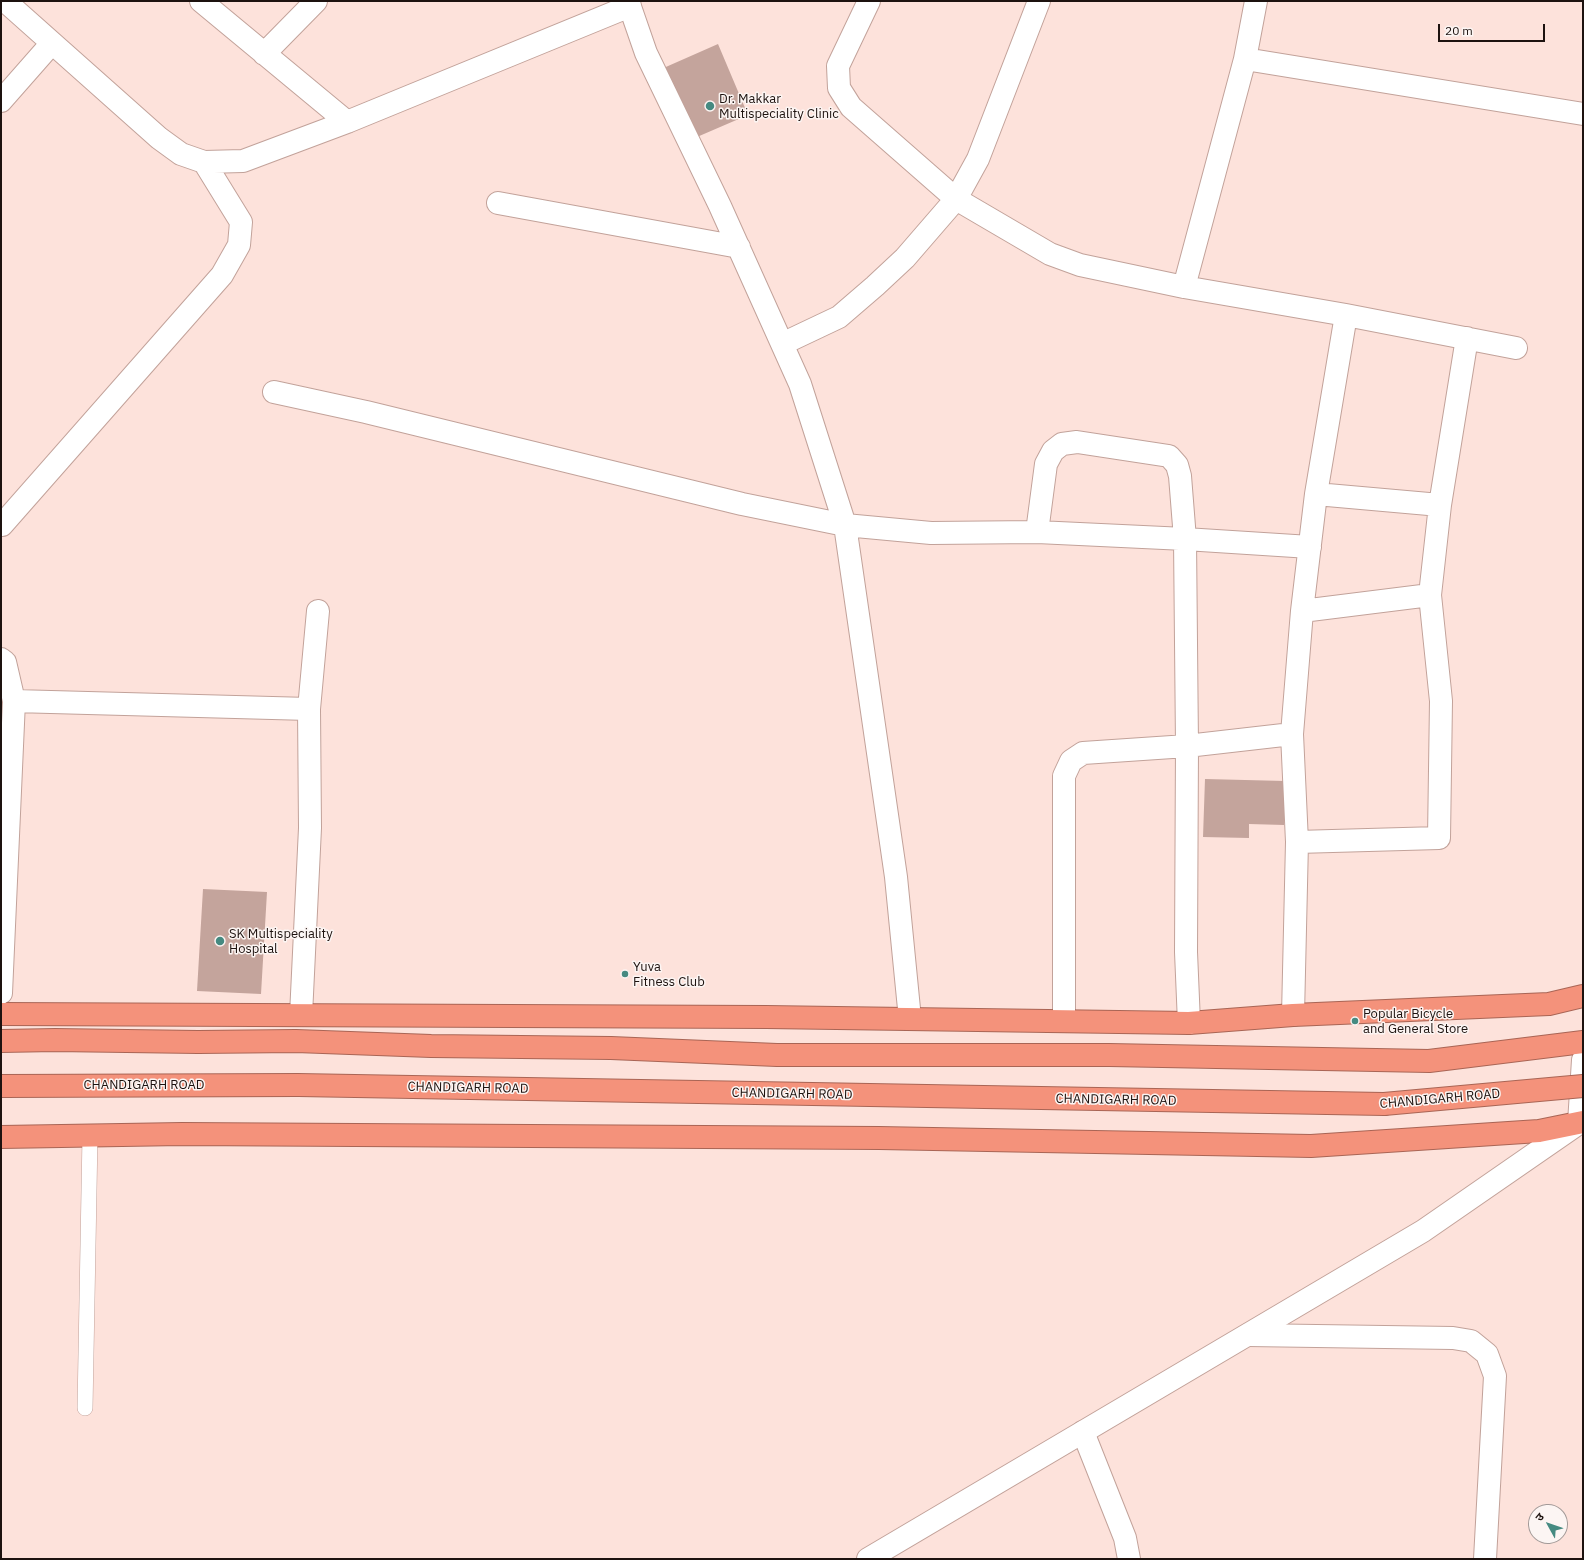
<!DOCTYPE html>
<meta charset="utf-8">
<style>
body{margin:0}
#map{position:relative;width:1584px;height:1560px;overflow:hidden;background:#fde2db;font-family:"IBM Plex Sans","Noto Sans Devanagari",sans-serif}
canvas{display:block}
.frame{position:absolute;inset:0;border:2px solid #1d120f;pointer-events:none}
.north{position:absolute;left:1528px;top:1504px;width:40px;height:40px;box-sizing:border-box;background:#fcf5f3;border:1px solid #a39a98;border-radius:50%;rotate:310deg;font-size:11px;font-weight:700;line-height:16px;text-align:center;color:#1d120f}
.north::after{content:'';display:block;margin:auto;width:14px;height:18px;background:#458a81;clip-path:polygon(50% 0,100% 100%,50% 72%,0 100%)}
.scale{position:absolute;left:1438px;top:24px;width:107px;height:18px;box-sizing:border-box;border:2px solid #1d120f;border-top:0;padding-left:5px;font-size:12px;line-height:14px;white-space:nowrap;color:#1d120f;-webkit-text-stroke:3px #fcf5f3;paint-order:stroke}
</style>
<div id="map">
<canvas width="1584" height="1560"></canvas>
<div class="frame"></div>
<div class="north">उ</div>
<div class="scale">20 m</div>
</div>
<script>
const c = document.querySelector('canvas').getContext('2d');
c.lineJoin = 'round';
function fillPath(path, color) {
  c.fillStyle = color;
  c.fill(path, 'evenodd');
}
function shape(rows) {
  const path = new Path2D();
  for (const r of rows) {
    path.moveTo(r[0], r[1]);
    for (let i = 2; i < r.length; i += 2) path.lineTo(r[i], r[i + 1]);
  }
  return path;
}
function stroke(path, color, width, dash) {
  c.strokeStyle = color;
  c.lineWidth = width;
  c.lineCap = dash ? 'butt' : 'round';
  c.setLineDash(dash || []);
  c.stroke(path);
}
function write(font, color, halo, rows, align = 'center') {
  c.font = font + ' "IBM Plex Sans",sans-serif';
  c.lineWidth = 3;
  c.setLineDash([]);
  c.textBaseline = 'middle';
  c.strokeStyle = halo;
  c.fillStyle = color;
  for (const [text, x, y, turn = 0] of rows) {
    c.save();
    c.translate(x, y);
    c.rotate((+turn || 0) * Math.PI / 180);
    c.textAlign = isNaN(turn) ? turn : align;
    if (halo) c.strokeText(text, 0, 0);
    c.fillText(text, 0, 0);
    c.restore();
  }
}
const building = shape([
 [718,44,748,115,690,140,659,70],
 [1205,779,1285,781,1284,825,1249,824,1249,838,1203,837],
 [203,889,267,892,261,994,197,991]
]);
const lane = shape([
 [85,1408,90,1136]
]);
const street = shape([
 [5,1,159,138,181,154,204,162,243,161,347,122,630,6],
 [201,1,347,122],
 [628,1,646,53,720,206,800,384,845,525,896,877,910,1019],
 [869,1,838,66,839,88,851,107,956,199,1050,254,1080,265,1184,287,1346,315,1516,348],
 [264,54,316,1],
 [1245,59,1583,114],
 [1,101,52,43],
 [498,203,739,247],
 [1184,287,1245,59,1256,1],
 [782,344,839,317,875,286,905,258,956,199,978,159,1039,1],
 [274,392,366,412,742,504,845,525,931,533,1037,532,1185,539,1310,547],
 [1316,494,1346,315],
 [1440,505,1467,338],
 [2,525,222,275,239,245,241,222,204,162],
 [1037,532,1046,464,1053,451,1062,444,1077,442,1169,456,1177,465,1180,476,1185,539,1187,746,1186,952,1189,1023],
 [1302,611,1430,595],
 [1,659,5,662,14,701,1,993],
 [14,701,309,709],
 [301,1015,310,828,309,709,318,611],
 [1293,1015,1297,842,1439,838,1441,701,1430,595,1440,505,1316,494,1302,611,1292,734,1297,842],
 [1064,1021,1064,776,1071,761,1083,753,1187,746,1292,734],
 [1248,1335,1453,1338,1471,1341,1487,1354,1495,1376,1485,1559],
 [1083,1432,1125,1538,1129,1559]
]);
const secondary = shape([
 [868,1559,1423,1231,1579,1123,1583,1060]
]);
const highway = shape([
 [1,1014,766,1017,1189,1023,1293,1015,1549,1004,1583,996],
 [1,1041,55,1040,198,1042,296,1041,431,1046,611,1048,777,1055,1109,1055,1429,1061,1583,1042],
 [1,1086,298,1085,1384,1104],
 [1,1137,182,1134,879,1138,1311,1146,1539,1131,1583,1122]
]);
const highwayBridge = shape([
 [1384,1104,1583,1086]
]);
const markers = [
 [710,106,5,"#458a81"],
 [220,941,5,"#458a81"],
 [625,974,4,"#458a81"],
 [1355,1021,4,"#458a81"]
];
const poiNames = [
 ["Dr. Makkar",719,99],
 ["Multispeciality Clinic",719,114],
 ["SK Multispeciality",229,934],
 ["Hospital",229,949],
 ["Yuva",633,967],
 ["Fitness Club",633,982],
 ["Popular Bicycle",1363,1014],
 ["and General Store",1363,1029]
];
const streetNames = [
 ["CHANDIGARH ROAD",144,1085],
 ["CHANDIGARH ROAD",468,1088,1],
 ["CHANDIGARH ROAD",792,1094,1],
 ["CHANDIGARH ROAD",1440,1099,-5],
 ["CHANDIGARH ROAD",1116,1100,1]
];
fillPath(building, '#c4a49c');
stroke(lane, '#c2a29a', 16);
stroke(street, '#c2a29a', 24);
stroke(secondary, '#c2a29a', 24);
stroke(highway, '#a96555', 24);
stroke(lane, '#fff', 15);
stroke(street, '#fff', 22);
stroke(secondary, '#fff', 22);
stroke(highway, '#f4927b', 22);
stroke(highwayBridge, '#a96555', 24, []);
stroke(highwayBridge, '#f4927b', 22);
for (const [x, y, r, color] of markers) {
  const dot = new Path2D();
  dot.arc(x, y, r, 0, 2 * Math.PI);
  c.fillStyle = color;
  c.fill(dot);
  stroke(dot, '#fcf5f3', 1.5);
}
write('13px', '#1d120f', '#fcf5f3', poiNames, 'left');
write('13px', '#1d120f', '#fcf5f3', streetNames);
</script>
